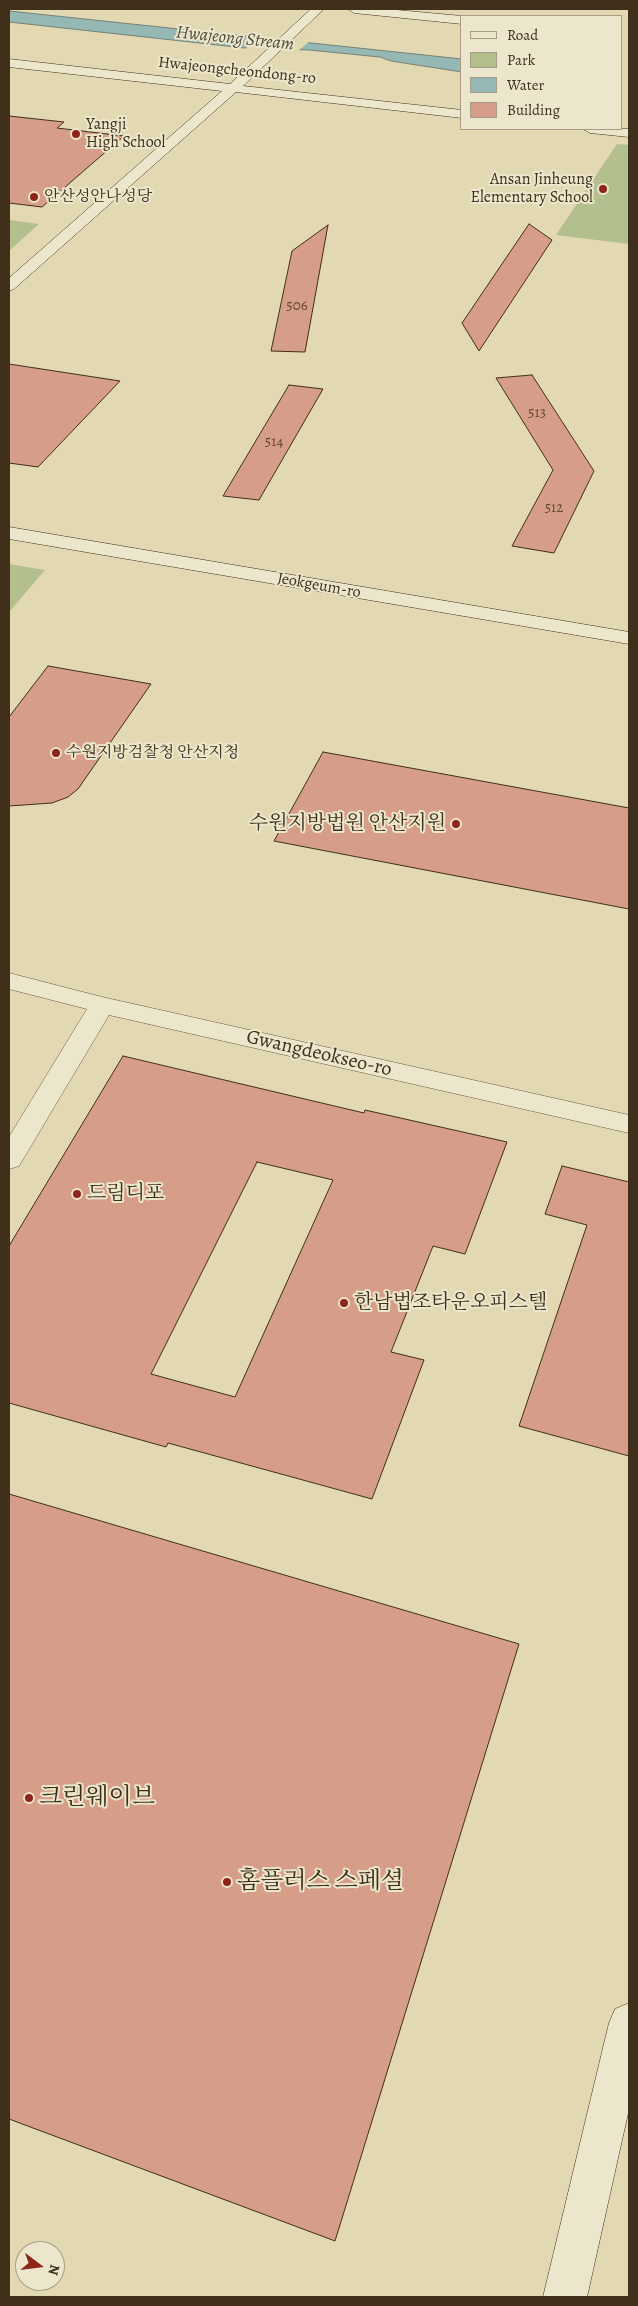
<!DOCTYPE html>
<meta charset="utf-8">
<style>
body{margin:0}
#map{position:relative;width:638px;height:2306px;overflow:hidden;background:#e2d8b2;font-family:Alegreya,serif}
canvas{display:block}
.frame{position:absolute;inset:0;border:10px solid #3f2f1b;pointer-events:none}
.legend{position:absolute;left:460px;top:15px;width:162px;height:115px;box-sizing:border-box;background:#ece6cd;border:1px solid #a79d86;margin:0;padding:6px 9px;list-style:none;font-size:15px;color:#3f2f1b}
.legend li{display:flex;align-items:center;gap:10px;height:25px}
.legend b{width:25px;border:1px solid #a79d86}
.north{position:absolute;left:15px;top:2241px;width:50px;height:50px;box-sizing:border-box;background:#ece6cd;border:1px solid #a79d86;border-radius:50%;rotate:105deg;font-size:14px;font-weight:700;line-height:20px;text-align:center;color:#3f2f1b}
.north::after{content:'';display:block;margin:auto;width:18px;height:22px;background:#8f2418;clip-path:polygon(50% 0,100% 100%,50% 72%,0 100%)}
</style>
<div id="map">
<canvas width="638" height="2306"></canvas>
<div class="frame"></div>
<ul class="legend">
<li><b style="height:6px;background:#ece6cd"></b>Road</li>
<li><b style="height:14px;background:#b3bf8d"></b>Park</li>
<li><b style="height:14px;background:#96b8b4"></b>Water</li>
<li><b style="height:14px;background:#d69d88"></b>Building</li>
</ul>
<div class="north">N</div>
</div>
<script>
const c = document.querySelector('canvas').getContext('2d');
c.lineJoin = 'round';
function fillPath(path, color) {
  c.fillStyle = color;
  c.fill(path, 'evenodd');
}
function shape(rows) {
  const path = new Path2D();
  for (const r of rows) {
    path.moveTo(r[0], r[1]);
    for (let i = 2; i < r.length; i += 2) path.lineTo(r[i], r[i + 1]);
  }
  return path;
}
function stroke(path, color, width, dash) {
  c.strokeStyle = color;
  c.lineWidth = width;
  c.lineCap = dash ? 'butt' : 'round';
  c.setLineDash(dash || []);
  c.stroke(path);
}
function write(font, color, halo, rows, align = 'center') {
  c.font = font + ' Alegreya,"Noto Serif KR",serif';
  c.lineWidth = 4;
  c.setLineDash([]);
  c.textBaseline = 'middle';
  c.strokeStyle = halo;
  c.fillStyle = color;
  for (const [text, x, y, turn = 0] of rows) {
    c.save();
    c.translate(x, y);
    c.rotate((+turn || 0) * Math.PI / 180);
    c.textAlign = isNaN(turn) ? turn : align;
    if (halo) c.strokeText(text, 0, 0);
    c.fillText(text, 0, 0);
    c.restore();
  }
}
const green = shape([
 [617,144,629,145,629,244,556,235],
 [9,220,39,224,9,251],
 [9,564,45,570,9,612]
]);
const water = shape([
 [9,11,462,59,462,72,391,61,380,57,309,50,245,48,9,22,9,11]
]);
const pier = shape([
 [261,35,311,40,297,52,243,51]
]);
const building = shape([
 [9,116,64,122,57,128,124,136,42,207,9,203,9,116],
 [529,224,552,240,479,351,462,323,529,224],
 [328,225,305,352,271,351,292,251,328,225],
 [9,364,120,381,38,467,9,463,9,364],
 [532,375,594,471,554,553,512,546,553,470,496,378,532,375],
 [289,385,323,389,259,500,223,496,289,385],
 [48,666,151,684,78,789,68,797,52,803,9,806,9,717,48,666],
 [323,752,629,808,629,909,274,841,323,752],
 [123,1056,364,1113,365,1110,507,1142,465,1254,433,1246,391,1352,424,1360,372,1499,168,1443,166,1447,9,1403,9,1246,123,1056],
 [257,1162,333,1180,235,1397,151,1374,257,1162],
 [562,1166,629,1182,629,1456,519,1426,587,1225,545,1214,562,1166],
 [9,1494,519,1644,335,2241,9,2119,9,1494]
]);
const street = shape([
 [9,973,102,997,629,1115,629,1133,109,1015,19,1166,9,1169,9,1137,87,1009,9,989,9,973]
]);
const secondary = shape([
 [311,9,324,9,243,86,462,110,462,118,236,92,14,289,9,291,9,278,222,91,9,67,9,59,230,84,311,9],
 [348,9,386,9,462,16,462,24,354,13,348,9],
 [583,129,629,129,629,137,590,133,583,129],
 [9,527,629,632,629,644,9,539,9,527],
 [629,2003,629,2109,587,2297,543,2297,609,2023,615,2009,629,2003]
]);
const markers = [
 [76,134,5,"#8f2418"],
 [603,189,5,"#8f2418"],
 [34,197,5,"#8f2418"],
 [56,753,5,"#8f2418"],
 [456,824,5,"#8f2418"],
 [77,1194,5,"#8f2418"],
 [344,1303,5,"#8f2418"],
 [29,1798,5,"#8f2418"],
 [227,1882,5,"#8f2418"]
];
const farNumbernames = [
 ["506",297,306],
 ["513",537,413],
 ["514",274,442],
 ["512",554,508]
];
const farStreetnames = [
 ["Hwajeongcheondong-ro",237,71,6],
 ["Jeokgeum-ro",319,586,10]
];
const farPoinames = [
 ["Yangji",86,125],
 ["High School",86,143],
 ["Ansan Jinheung",593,180,"right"],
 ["Elementary School",593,198,"right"],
 ["안산성안나성당",44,197],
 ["수원지방검찰청 안산지청",66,753]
];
const farWaternames = [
 ["Hwajeong Stream",235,39,6]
];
const poiNames = [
 ["수원지방법원 안산지원",446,824,"right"],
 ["드림디포",87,1194],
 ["한남법조타운오피스텔",354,1303]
];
const streetNames = [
 ["Gwangdeokseo-ro",319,1054,13]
];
const nearPoinames = [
 ["크린웨이브",39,1798],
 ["홈플러스 스페셜",237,1882]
];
fillPath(green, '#b3bf8d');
fillPath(water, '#96b8b4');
stroke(water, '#738177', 1);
fillPath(pier, '#e2d8b2');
fillPath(building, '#d69d88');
stroke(building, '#3f2f1b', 1);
stroke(street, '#685941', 1);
stroke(secondary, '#3f2f1b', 1);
fillPath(street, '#ece6cd');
fillPath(secondary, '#ece6cd');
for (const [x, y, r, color] of markers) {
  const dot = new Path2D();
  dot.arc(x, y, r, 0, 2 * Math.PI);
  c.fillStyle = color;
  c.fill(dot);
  stroke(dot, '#ece6cd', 2);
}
write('15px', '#654a36', null, farNumbernames);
write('16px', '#3f2f1b', '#ece6cd', farStreetnames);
write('16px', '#3f2f1b', '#ece6cd', farPoinames, 'left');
write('italic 18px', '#504a3a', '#ece6cd', farWaternames);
write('20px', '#3f2f1b', '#ece6cd', poiNames, 'left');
write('20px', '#3f2f1b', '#ece6cd', streetNames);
write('24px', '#3f2f1b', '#ece6cd', nearPoinames, 'left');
</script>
